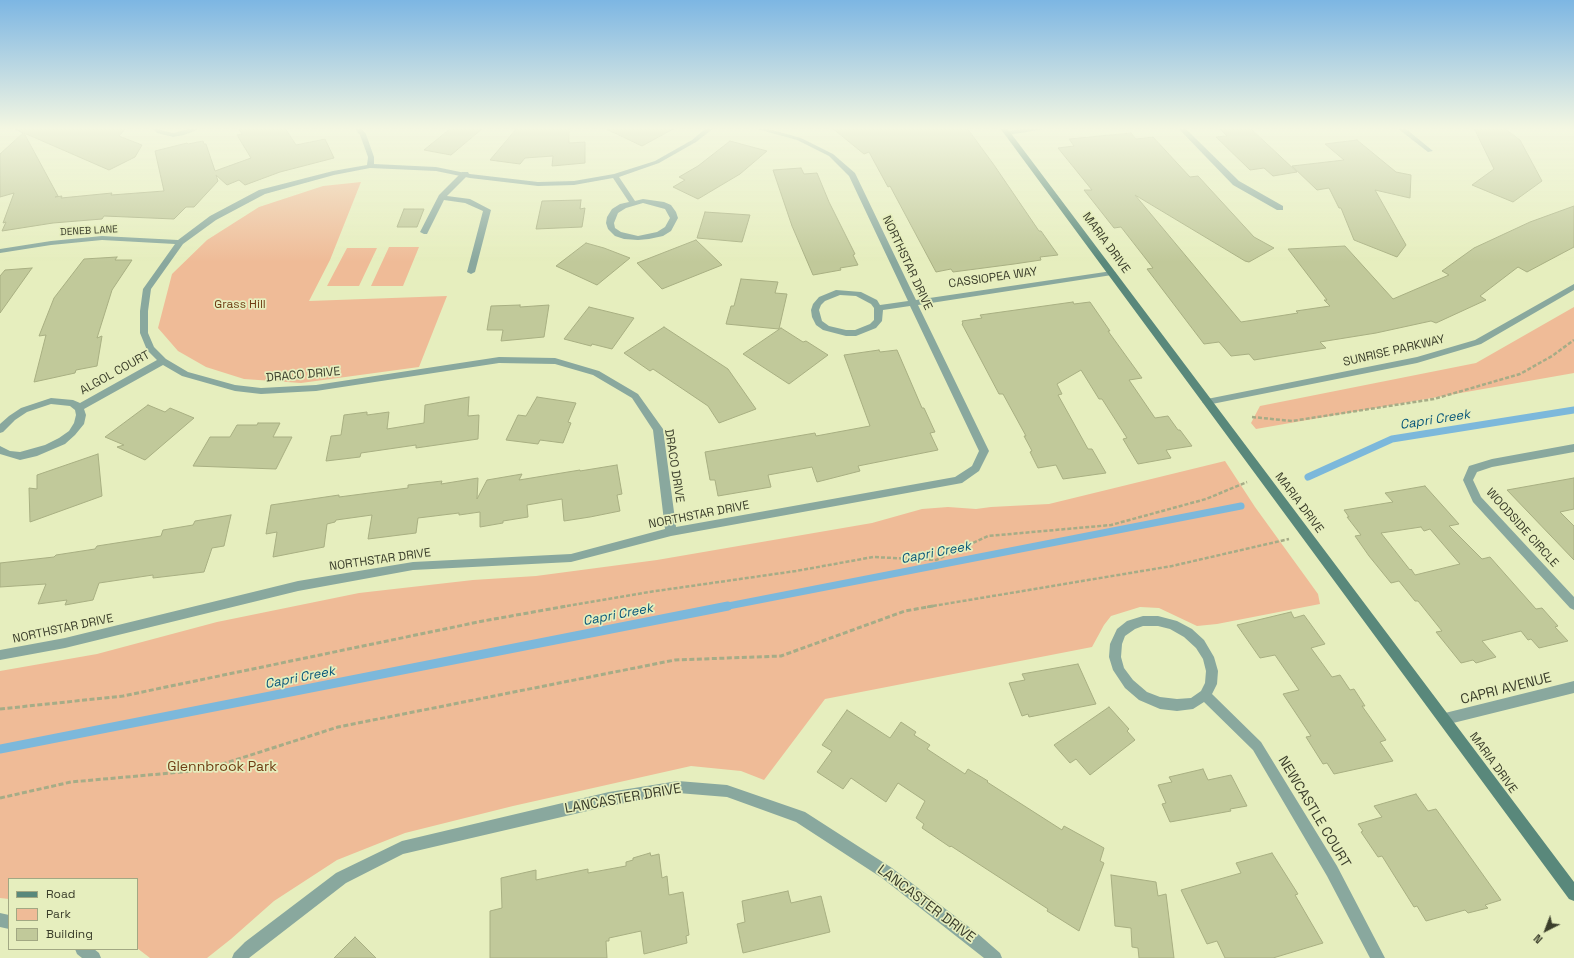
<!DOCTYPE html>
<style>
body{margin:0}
#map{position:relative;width:1574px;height:958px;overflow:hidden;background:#e6eebe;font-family:"Space Grotesk",sans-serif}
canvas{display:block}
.legend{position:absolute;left:8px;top:878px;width:130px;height:72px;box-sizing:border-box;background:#e6eebe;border:1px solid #a2a883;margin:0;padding:5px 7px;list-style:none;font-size:12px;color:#3b3e2b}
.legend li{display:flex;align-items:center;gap:8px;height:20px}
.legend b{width:20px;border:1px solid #a2a883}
.north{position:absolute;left:1526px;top:910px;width:40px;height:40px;-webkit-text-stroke:3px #e6eebe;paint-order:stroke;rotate:222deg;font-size:11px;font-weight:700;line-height:16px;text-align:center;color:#3b3e2b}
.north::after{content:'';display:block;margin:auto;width:14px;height:18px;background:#3b3e2b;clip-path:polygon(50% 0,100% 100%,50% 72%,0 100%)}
</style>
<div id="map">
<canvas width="1574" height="958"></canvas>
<ul class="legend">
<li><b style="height:5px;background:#59887b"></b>Road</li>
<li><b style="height:11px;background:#efbb97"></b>Park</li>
<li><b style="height:11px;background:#c1c99a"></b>Building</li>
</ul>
<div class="north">N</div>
</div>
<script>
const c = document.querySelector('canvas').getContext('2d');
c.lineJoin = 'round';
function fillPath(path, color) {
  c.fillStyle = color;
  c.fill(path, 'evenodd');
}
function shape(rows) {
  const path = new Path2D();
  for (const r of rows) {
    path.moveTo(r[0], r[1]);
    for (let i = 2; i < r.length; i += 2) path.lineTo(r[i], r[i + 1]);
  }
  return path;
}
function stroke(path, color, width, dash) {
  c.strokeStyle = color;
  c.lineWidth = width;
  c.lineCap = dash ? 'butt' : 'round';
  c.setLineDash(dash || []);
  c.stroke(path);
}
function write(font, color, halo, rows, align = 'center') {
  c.font = font + ' "Space Grotesk",sans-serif';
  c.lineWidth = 3.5;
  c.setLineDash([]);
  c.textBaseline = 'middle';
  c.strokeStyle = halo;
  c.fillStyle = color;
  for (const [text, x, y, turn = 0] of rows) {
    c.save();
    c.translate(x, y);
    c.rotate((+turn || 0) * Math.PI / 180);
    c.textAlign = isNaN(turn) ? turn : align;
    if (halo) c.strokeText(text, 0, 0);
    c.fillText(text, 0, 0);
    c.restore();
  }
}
const green = shape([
 [361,182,330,260,309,301,447,296,419,367,301,383,244,379,206,367,178,351,158,328,172,274,207,240,259,207,323,186],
 [389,247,419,247,403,286,371,286],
 [347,248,377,248,359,286,327,286],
 [1574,307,1574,373,1256,429,1251,423,1260,406,1476,363],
 [1225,461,1255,507,1318,594,1320,604,1217,624,1197,626,1159,608,1140,607,1111,616,1104,625,1092,647,825,699,764,780,741,771,691,766,513,806,405,833,337,860,274,901,231,939,207,958,150,958,137,948,137,879,9,879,9,899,0,898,0,671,97,654,217,622,359,593,473,580,536,576,657,560,872,523,922,509,948,507,976,509,991,507,1049,504]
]);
const streamFar1 = shape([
 [1308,477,1392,439,1574,410],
 [723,607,1241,506]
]);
const stream = shape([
 [0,749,728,606]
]);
const building = shape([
 [13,128,126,128,119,136,142,145,135,157,109,170,24,133,58,196,55,197,62,196,61,198,112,193,111,195,164,191,155,151,187,143,188,144,203,141,204,144,206,144,215,171,251,158,237,135,242,134,238,128,285,128,296,145,325,139,334,158,280,172,245,185,239,180,227,185,216,175,218,181,194,207,186,207,174,219,104,216,102,219,53,223,2,231,6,222,3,223,14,193,0,197,0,154,23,133,13,128],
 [451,128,483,128,451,155,424,150,451,128],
 [517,128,569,128,569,143,585,142,585,163,552,166,553,156,525,158,520,164,490,160,517,128],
 [604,128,675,128,642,146,604,128],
 [832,128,967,128,994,165,1039,231,1041,231,1058,255,1040,257,1041,260,1014,264,953,272,951,269,936,272,890,186,888,187,869,152,864,154,832,128],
 [1219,128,1250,128,1297,172,1273,176,1264,168,1250,170,1216,137,1227,136,1219,128],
 [1474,128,1504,128,1520,140,1542,181,1513,202,1472,185,1494,169,1474,128],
 [1131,133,1136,139,1153,137,1190,177,1198,176,1254,237,1274,248,1249,262,1245,261,1135,195,1241,322,1298,313,1296,311,1330,306,1324,300,1327,300,1288,249,1345,246,1393,299,1449,275,1442,271,1474,248,1530,222,1574,206,1574,247,1527,272,1518,267,1480,296,1486,300,1436,323,1431,321,1376,333,1320,342,1326,348,1254,360,1249,354,1231,356,1219,342,1204,344,1147,269,1153,268,1121,227,1114,228,1084,190,1092,190,1058,148,1074,146,1069,139,1131,133],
 [1357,140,1396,172,1411,175,1410,198,1375,190,1406,245,1397,257,1354,240,1341,208,1339,208,1329,188,1317,190,1292,166,1344,160,1325,144,1357,140],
 [730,141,767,151,740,174,698,199,673,187,685,180,679,177,698,166,730,141],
 [801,168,804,174,817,173,829,202,855,254,853,255,858,265,840,268,841,270,813,275,792,226,773,170,801,168],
 [581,200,580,209,585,208,582,227,536,229,542,201,581,200],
 [404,209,424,209,417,227,397,227,404,209],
 [705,212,750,215,742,242,697,238,705,212],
 [696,240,722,265,662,289,637,263,696,240],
 [586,243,604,248,630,258,597,285,556,266,586,243],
 [117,257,115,260,132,260,112,290,97,338,102,336,97,366,76,370,75,373,34,382,46,335,39,336,54,298,84,259,117,257],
 [32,268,0,313,0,276,5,270,32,268],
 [741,279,778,282,775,293,787,294,779,329,726,324,731,306,734,306,741,279],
 [1073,302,1074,304,1090,302,1110,331,1108,331,1142,378,1129,380,1155,418,1168,416,1178,430,1180,430,1192,446,1166,450,1171,458,1138,464,1123,439,1127,438,1102,399,1099,399,1081,370,1057,384,1062,394,1058,395,1088,449,1092,449,1106,473,1063,479,1056,465,1038,468,1030,452,1032,451,1024,436,1026,436,1003,394,999,394,962,324,963,323,962,321,982,318,980,315,1073,302],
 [520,305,520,307,549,305,544,337,501,341,503,330,487,330,491,306,520,305],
 [589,307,634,318,612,349,592,344,591,346,564,339,589,307],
 [664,327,728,369,756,409,719,423,708,406,653,369,650,371,624,353,664,327],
 [781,328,803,342,806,341,828,355,789,384,743,354,781,328],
 [879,350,880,352,897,350,922,408,924,408,935,432,930,433,938,450,858,466,860,471,817,482,812,467,768,475,771,487,718,496,715,480,710,480,705,452,815,433,816,436,870,426,844,355,879,350],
 [469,397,468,416,479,415,478,439,416,448,416,445,361,453,360,457,326,461,331,436,341,435,344,415,367,412,367,415,389,412,387,429,424,423,425,405,469,397],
 [537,397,576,403,568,422,571,423,563,443,540,440,538,444,506,440,518,415,526,416,537,397],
 [148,405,165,412,170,408,194,418,145,460,117,447,124,445,105,437,148,405],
 [258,423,280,423,273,437,292,437,276,469,193,466,210,437,230,437,237,425,257,425,258,423],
 [98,454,102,496,30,522,29,488,37,489,37,475,98,454],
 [617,465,622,494,617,495,620,511,590,517,564,521,562,499,527,505,528,517,503,521,503,523,480,527,480,512,459,515,459,513,418,518,416,533,368,539,372,515,336,520,335,522,327,524,324,547,273,557,277,532,266,534,271,505,339,495,339,497,408,488,408,485,442,481,441,484,478,478,477,499,487,480,522,474,519,480,580,470,580,471,617,465],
 [1574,478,1574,509,1560,512,1574,526,1574,560,1507,490,1574,478],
 [1425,486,1459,524,1449,526,1482,559,1490,557,1536,609,1542,608,1558,626,1555,627,1568,641,1539,648,1531,639,1528,640,1521,631,1482,641,1496,657,1476,663,1473,660,1461,663,1436,632,1442,631,1418,601,1415,601,1399,581,1391,583,1369,556,1355,536,1361,535,1347,517,1349,517,1344,510,1393,502,1385,493,1425,486],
 [1421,527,1424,531,1430,529,1460,564,1415,575,1411,569,1410,570,1381,533,1421,527],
 [231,515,224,546,212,548,204,572,153,578,153,575,99,583,93,600,65,605,67,600,38,604,46,584,0,587,0,563,54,557,56,555,95,549,97,546,161,536,163,530,193,525,195,521,231,515],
 [1291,612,1294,618,1304,615,1325,644,1311,648,1332,677,1340,675,1350,690,1354,689,1365,706,1362,706,1386,740,1380,742,1393,761,1334,774,1327,763,1323,764,1306,737,1311,736,1283,694,1299,690,1275,655,1260,658,1237,625,1291,612],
 [1078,664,1096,704,1029,717,1028,714,1022,716,1009,683,1025,680,1022,674,1078,664],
 [1109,707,1129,729,1127,731,1135,740,1090,775,1076,759,1070,763,1054,745,1109,707],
 [847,710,890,738,901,722,916,732,914,735,930,745,927,749,965,774,968,769,988,781,987,782,1062,830,1064,826,1104,848,1100,861,1104,863,1079,931,1047,911,1048,909,951,846,950,847,922,828,924,824,916,818,925,801,898,783,886,802,851,778,843,789,817,772,832,751,822,745,847,710],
 [1203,769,1208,780,1231,775,1247,806,1230,809,1231,811,1170,822,1162,804,1166,803,1158,785,1172,782,1169,777,1203,769],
 [1416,794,1428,811,1436,809,1501,900,1485,905,1488,908,1468,913,1465,910,1426,921,1417,906,1414,907,1382,856,1378,857,1361,832,1363,831,1358,824,1382,817,1374,806,1416,794],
 [650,853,651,856,659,854,662,878,667,876,669,895,683,892,689,935,686,936,687,943,644,954,641,931,609,938,609,941,606,941,607,958,490,958,490,911,502,908,501,878,536,870,536,880,588,869,588,873,626,866,626,862,633,860,633,858,650,853],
 [1272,853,1298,894,1295,895,1323,943,1273,958,1225,958,1217,941,1207,944,1181,890,1241,873,1236,863,1272,853],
 [1111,875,1156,882,1158,896,1166,894,1174,958,1139,958,1138,948,1132,947,1131,928,1115,926,1111,875],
 [788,891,791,903,821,896,830,932,743,953,737,924,745,922,742,901,788,891],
 [355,937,376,958,334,958,355,937]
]);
const pathFar1 = shape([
 [1252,417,1292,421,1434,399,1520,374,1552,356,1574,340],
 [561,607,649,592,796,571,873,557,936,560,988,536,1111,525,1206,499,1247,482],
 [927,607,1172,566,1289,539]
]);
const path = shape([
 [0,709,123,696,483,621,567,606],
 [0,798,71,782,204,770,338,727,675,660,781,656,905,611,933,606]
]);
const lane = shape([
 [462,172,468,172,469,174,447,196,470,199,491,210,475,272,471,274,467,272,483,211,465,203,444,200,427,234,424,234,420,232,439,195,462,172]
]);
const street = shape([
 [152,128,159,128,161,130,173,133,192,128,202,128,184,135,173,137,157,133,152,128],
 [354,128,361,128,366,134,374,157,374,164,436,167,470,174,538,182,574,181,614,174,655,161,692,140,706,128,714,128,696,142,659,163,619,177,635,201,643,199,664,202,671,205,676,212,678,218,671,231,663,236,649,239,638,240,624,239,615,236,608,229,606,223,607,217,612,209,620,204,629,202,613,178,574,185,538,186,470,178,436,171,370,168,334,175,265,194,216,220,183,244,151,289,148,311,148,333,154,347,166,359,188,372,235,385,261,388,316,385,499,357,555,358,599,371,638,394,663,429,676,527,955,477,972,466,979,451,910,306,883,310,882,321,876,328,856,336,846,336,823,330,816,325,812,317,811,310,813,304,819,297,836,290,861,292,877,300,880,305,908,301,849,176,829,156,797,140,753,128,765,128,801,138,833,154,855,173,916,300,1112,271,1116,273,1112,275,918,305,989,451,979,471,962,483,671,536,571,562,413,570,298,591,65,648,0,660,0,650,65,638,298,581,413,562,571,554,665,529,653,430,632,398,593,375,555,364,499,363,316,391,261,394,235,391,182,376,163,365,84,409,86,415,84,424,75,435,65,444,37,456,20,460,0,454,0,446,10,451,20,452,45,445,59,438,69,431,74,423,76,415,75,410,70,406,51,404,27,412,15,420,3,432,0,433,0,424,9,416,21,408,51,398,73,400,80,403,157,360,147,350,140,333,140,311,143,289,175,244,102,240,51,245,0,253,0,249,51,241,102,236,178,240,210,216,259,190,333,171,367,165,368,157,360,135,354,128],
 [643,203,665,209,670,218,665,227,657,232,638,236,621,232,615,228,614,223,618,213,626,208,643,203],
 [840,295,856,296,871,304,874,308,874,320,870,324,855,330,846,330,829,326,822,321,819,310,821,305,825,301,840,295],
 [1029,128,1051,128,1008,135,1005,133,1008,131,1029,128],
 [1178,128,1185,128,1239,181,1283,206,1283,210,1277,210,1233,185,1178,128],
 [1397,128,1405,128,1433,151,1428,152,1397,128],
 [1574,284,1574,290,1481,344,1417,363,1207,405,1202,402,1207,399,1417,357,1475,340,1574,284],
 [1574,444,1574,452,1492,467,1477,472,1473,480,1481,497,1574,597,1574,610,1570,608,1473,502,1463,480,1469,466,1492,459,1574,444],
 [1143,616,1158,616,1177,621,1192,629,1204,640,1214,657,1218,671,1217,684,1212,694,1261,742,1337,866,1385,958,1370,958,1327,876,1253,750,1204,702,1193,709,1177,711,1160,709,1139,700,1125,688,1113,670,1109,657,1110,644,1117,629,1127,621,1143,616],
 [1143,626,1158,626,1170,629,1184,637,1196,648,1203,659,1206,671,1205,683,1201,691,1191,698,1177,699,1160,697,1147,692,1133,680,1124,668,1121,657,1122,644,1125,636,1135,629,1143,626],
 [1574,681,1574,693,1445,725,1441,723,1439,719,1441,715,1445,713,1574,681],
 [678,781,727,785,805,812,892,868,977,933,1000,953,1002,958,984,958,882,878,796,822,727,797,678,793,609,806,403,854,346,883,249,958,232,958,234,953,245,942,336,873,402,841,609,792,678,781],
 [0,913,9,915,9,929,0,927,0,913],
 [75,949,94,949,99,953,101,958,82,958,77,954,75,949]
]);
const secondary = shape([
 [1000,128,1007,128,1010,132,1574,882,1574,901,1569,899,1000,128]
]);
const farStreetnames = [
 ["DENEB LANE",89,231,-3]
];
const streetNames = [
 ["MARIA DRIVE",1106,243,54],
 ["NORTHSTAR DRIVE",907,263,65],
 ["CASSIOPEA WAY",993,278,-8],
 ["SUNRISE PARKWAY",1394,351,-13],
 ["ALGOL COURT",115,373,-29],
 ["DRACO DRIVE",303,375,-5],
 ["DRACO DRIVE",674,466,81],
 ["MARIA DRIVE",1299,503,53],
 ["NORTHSTAR DRIVE",699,515,-11],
 ["WOODSIDE CIRCLE",1522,528,48],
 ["NORTHSTAR DRIVE",380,560,-8],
 ["NORTHSTAR DRIVE",63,629,-12],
 ["MARIA DRIVE",1493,763,54]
];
const parkNames = [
 ["Grass Hill",240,305]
];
const waterNames = [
 ["Capri Creek",1435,420,-9],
 ["Capri Creek",936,553,-11],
 ["Capri Creek",618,615,-11],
 ["Capri Creek",300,678,-11]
];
const nearStreetnames = [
 ["CAPRI AVENUE",1506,689,-14],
 ["LANCASTER DRIVE",623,799,-10],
 ["NEWCASTLE COURT",1314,812,59],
 ["LANCASTER DRIVE",926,904,37]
];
const nearParknames = [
 ["Glennbrook Park",222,767]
];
fillPath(green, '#efbb97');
stroke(streamFar1, '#7cb8db', 7);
stroke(stream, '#7cb8db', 9);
fillPath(building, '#c1c99a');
stroke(building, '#a8af82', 1);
stroke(pathFar1, '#a6ac87', 2.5, [4, 2]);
stroke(path, '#a6ac87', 3, [5, 2.5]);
fillPath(lane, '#89a89e');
fillPath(street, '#89a89e');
fillPath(secondary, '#59887b');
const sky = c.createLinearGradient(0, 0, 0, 262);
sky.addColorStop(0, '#7db6e3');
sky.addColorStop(0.49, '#f4f7e2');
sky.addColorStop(1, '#f4f7e200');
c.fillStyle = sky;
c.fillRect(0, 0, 1574, 262);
write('10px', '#3b3e2b', '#e6eebe', farStreetnames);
write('12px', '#3b3e2b', '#e6eebe', streetNames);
write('12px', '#6f3c13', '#e6eebe', parkNames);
write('italic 13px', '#09577a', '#e6eebe', waterNames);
write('14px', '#3b3e2b', '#e6eebe', nearStreetnames);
write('14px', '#6f3c13', '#e6eebe', nearParknames);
</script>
